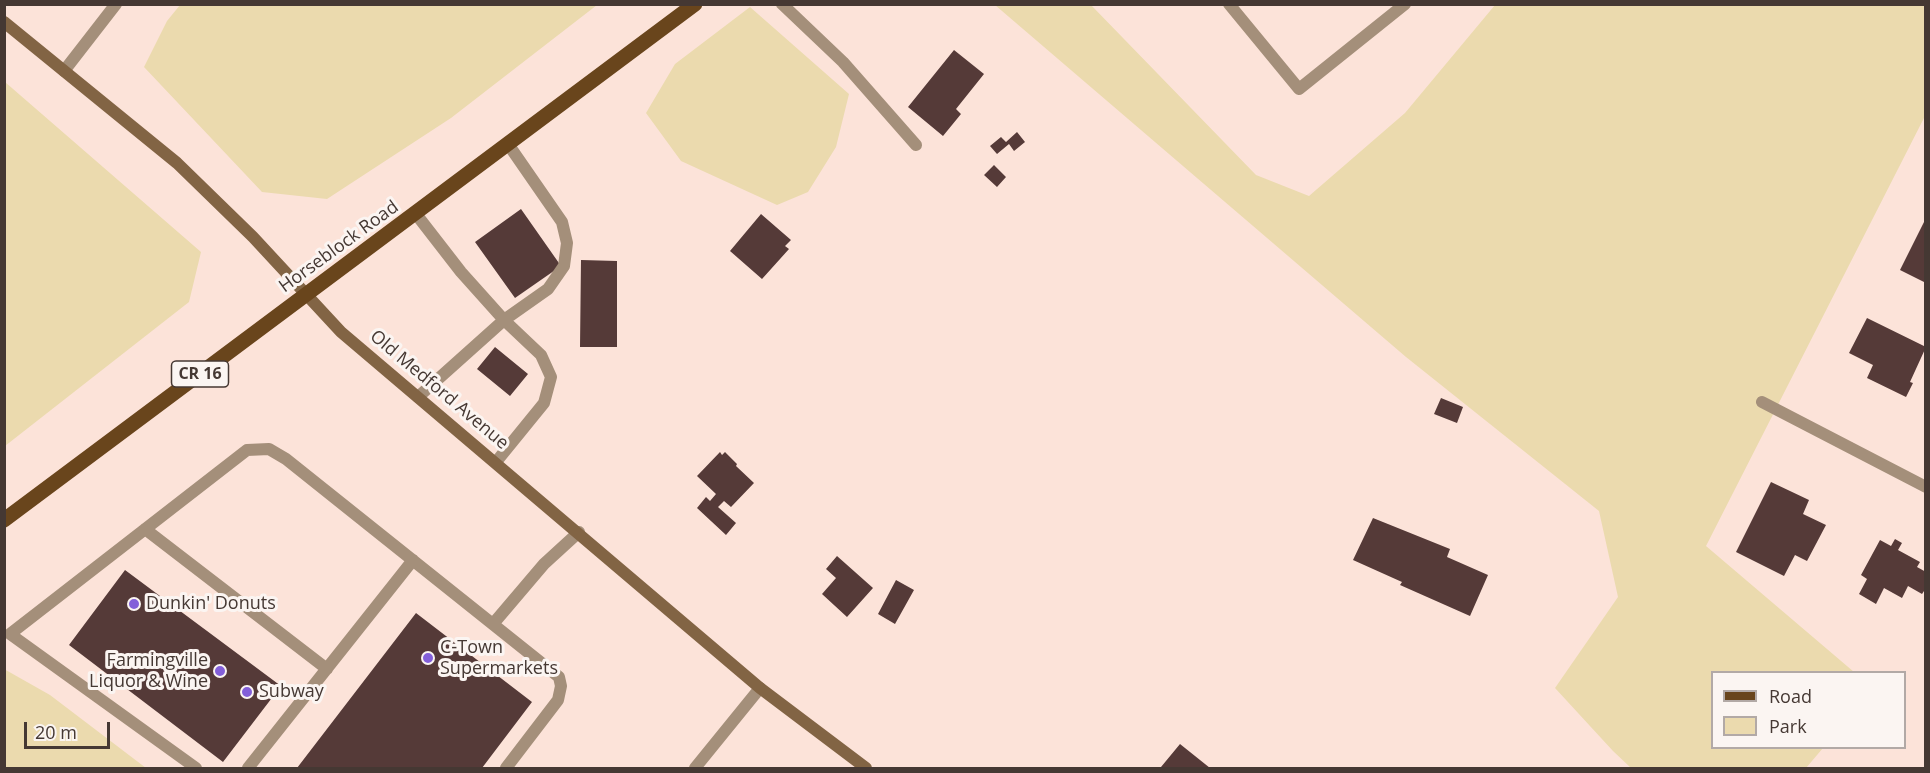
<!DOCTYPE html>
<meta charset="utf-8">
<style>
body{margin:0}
#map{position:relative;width:1930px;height:773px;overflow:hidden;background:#fce3d9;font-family:"Open Sans",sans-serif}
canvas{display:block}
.frame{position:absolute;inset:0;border:6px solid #453833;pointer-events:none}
.legend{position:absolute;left:1711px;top:671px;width:195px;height:78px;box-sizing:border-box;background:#fbf5f2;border:2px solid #b2a9a6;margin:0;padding:8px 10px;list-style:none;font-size:18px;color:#453833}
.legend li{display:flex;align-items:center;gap:12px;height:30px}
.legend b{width:30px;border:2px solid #b2a9a6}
.scale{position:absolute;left:24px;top:722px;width:86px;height:27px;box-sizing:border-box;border:3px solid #453833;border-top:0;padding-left:8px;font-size:18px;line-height:21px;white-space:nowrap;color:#453833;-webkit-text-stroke:4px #fbf5f2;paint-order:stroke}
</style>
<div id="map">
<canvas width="1930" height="773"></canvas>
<div class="frame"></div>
<ul class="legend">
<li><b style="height:8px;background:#69451c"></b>Road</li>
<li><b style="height:16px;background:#ebdaae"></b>Park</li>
</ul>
<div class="scale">20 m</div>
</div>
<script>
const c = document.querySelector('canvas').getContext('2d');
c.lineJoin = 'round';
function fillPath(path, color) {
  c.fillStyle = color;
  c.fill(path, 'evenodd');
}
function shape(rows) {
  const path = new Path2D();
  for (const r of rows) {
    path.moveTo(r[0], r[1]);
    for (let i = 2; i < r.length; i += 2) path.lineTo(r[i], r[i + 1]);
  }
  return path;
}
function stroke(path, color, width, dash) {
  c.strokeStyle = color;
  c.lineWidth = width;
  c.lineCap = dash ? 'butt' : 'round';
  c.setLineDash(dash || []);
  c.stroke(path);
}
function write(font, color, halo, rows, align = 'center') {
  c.font = font + ' "Open Sans",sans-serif';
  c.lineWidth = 6;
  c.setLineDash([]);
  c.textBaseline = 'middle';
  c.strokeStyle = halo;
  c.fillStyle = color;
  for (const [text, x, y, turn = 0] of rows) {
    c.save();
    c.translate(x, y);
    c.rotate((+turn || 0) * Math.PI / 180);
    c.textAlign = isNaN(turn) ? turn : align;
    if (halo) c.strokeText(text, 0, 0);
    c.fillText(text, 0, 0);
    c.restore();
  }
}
const green = shape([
 [180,5,180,4,597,5,451,118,327,199,262,192,144,67,167,21],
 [995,5,1091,5,1256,175,1309,196,1405,113,1495,5,1925,5,1925,116,1706,546,1854,672,1712,672,1712,748,1823,748,1806,768,1631,768,1613,751,1555,688,1618,597,1599,511,1406,357],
 [750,7,849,94,836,147,808,192,777,205,681,161,646,113,675,64],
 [5,82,201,252,189,302,5,446],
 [4,669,50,695,146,768,5,768]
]);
const building = shape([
 [954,50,984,74,956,109,961,114,943,136,908,107],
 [1017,132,1025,142,1014,151,1009,144,997,154,990,146,1001,137,1006,142],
 [994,165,1006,177,997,187,984,175],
 [521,209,561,266,515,298,475,242],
 [761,214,791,240,785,246,789,249,762,279,730,251],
 [1926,218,1926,283,1900,270],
 [581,260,617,261,617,347,580,347],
 [1867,318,1926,347,1910,382,1913,383,1906,397,1867,378,1873,365,1849,353],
 [495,347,528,374,510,396,477,369],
 [1441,398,1463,407,1457,423,1434,414],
 [720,452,722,455,725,452,737,464,736,466,754,483,731,507,724,501,718,507,736,523,726,535,697,508,706,497,710,501,716,494,697,476],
 [1771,482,1809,500,1803,514,1826,525,1807,561,1795,555,1784,576,1736,552],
 [1373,518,1450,549,1447,557,1488,575,1470,616,1400,585,1402,582,1353,560],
 [1895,539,1902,543,1898,550,1920,562,1917,567,1926,572,1926,588,1922,594,1908,586,1902,598,1884,588,1876,604,1859,594,1867,579,1861,575,1880,540,1891,546],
 [837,556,873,588,847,617,822,594,836,578,826,569],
 [125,570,281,686,223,762,69,645],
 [896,580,914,590,895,624,878,614],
 [416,613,532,702,482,768,297,768],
 [1180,744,1210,768,1163,768,1161,767]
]);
const lane = shape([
 [782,4,843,62,916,145],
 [1229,4,1299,89,1405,4],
 [64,71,116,4],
 [416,214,461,272,504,320,541,355,551,377,544,403,496,462],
 [418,397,504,320,548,289,564,266,567,243,562,222,508,144],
 [145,529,327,669],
 [493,624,544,564,579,532],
 [196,768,10,634,247,450,269,449,286,459,559,677,561,686,558,700,506,768],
 [248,768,413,560],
 [695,768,760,688]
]);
const street = shape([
 [1762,402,1926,487]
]);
const secondary = shape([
 [4,22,177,163,253,237,341,332,760,688,866,768]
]);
const primary = shape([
 [4,520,695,4]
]);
const markers = [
 [134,604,6,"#835fd9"],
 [428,658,6,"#835fd9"],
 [220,671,6,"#835fd9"],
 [247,692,6,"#835fd9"]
];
const shields = [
 [200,374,57]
];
const shieldNames = [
 ["CR 16",200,374]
];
const streetNames = [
 ["Horseblock Road",339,247,-36],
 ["Old Medford Avenue",439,390,40]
];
const poiNames = [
 ["Dunkin' Donuts",146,604],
 ["C‑Town",440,648],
 ["Supermarkets",440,669],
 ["Farmingville",208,661,"right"],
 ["Liquor & Wine",208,682,"right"],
 ["Subway",259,692]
];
fillPath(green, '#ebdaae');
fillPath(building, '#553a38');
stroke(lane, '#a48f7a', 12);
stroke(street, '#a48f7a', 12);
stroke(secondary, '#826444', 12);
stroke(primary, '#69451c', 15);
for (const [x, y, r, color] of markers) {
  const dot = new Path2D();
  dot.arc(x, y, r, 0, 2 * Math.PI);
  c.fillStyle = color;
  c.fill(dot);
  stroke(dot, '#fbf5f2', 2);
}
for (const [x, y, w] of shields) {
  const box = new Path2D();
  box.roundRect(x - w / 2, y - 13, w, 26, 4.5);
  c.fillStyle = '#fbf5f2';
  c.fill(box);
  stroke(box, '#453833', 1.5);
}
write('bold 16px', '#453833', null, shieldNames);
write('18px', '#453833', '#fbf5f2', streetNames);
write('18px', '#453833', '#fbf5f2', poiNames, 'left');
</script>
